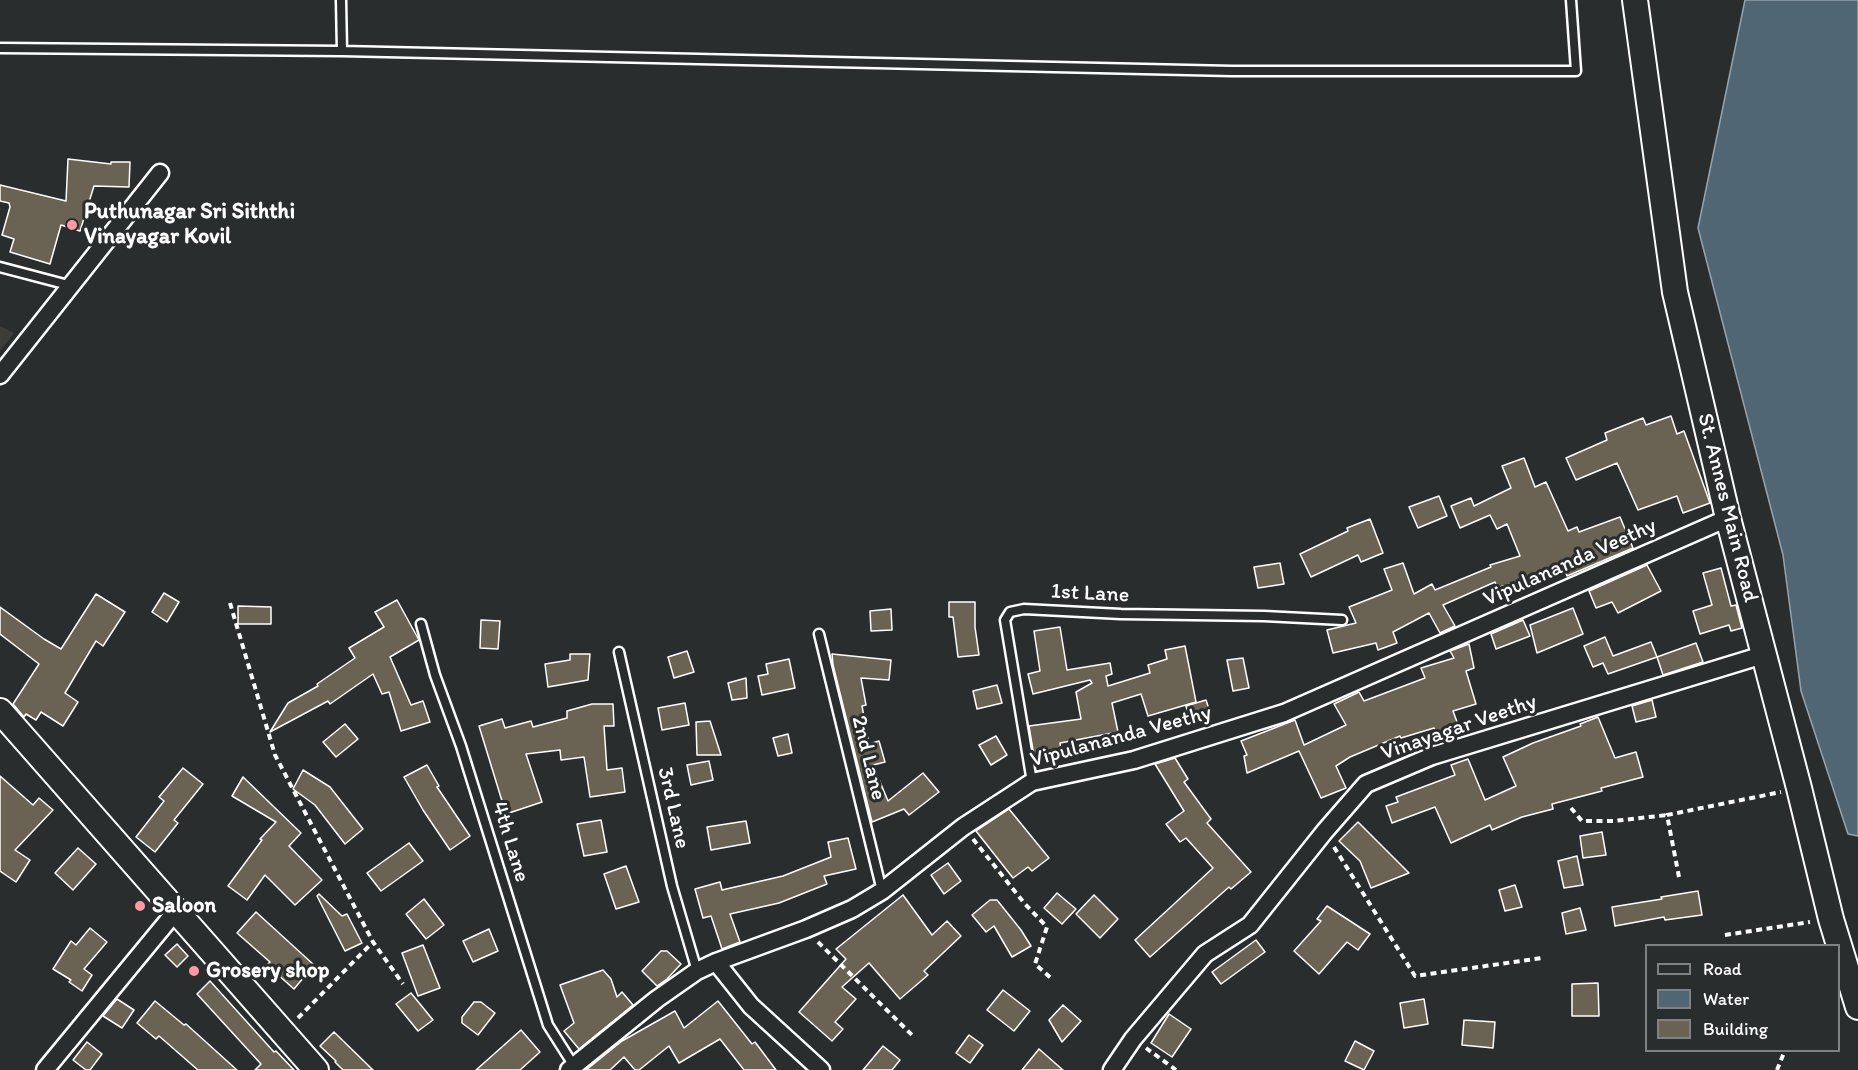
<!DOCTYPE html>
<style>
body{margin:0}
#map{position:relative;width:1858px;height:1070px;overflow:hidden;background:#2a2d2e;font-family:Itim,sans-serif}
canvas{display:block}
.legend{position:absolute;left:1645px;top:944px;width:195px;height:108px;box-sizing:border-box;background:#2a2d2e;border:2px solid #7f8182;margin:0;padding:8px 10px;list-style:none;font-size:18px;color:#fff}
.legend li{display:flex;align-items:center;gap:12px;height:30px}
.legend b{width:30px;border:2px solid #7f8182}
</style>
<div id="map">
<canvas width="1858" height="1070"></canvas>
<ul class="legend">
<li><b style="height:8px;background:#2a2d2e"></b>Road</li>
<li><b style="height:16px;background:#516675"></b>Water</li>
<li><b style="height:16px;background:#6a6252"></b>Building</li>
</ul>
</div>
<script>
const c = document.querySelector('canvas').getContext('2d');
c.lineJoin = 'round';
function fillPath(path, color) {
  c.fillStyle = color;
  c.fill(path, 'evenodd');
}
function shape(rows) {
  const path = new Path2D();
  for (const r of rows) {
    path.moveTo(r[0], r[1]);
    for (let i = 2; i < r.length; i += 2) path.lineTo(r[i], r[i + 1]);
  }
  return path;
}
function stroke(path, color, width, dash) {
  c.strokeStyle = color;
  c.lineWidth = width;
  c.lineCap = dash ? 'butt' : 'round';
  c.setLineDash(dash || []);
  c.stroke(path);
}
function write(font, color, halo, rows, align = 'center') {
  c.font = font + ' Itim,sans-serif';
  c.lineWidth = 6;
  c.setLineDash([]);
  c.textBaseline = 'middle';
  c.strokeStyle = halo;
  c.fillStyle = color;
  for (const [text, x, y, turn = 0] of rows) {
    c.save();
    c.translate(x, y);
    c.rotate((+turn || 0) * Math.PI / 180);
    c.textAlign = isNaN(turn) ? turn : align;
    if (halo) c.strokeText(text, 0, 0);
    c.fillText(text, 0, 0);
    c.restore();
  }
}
const built = shape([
 [0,326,14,333,0,351]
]);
const water = shape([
 [1745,0,1858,0,1858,836,1848,834,1801,691,1783,555,1698,228,1745,0]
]);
const building = shape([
 [68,159,111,164,111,162,130,162,129,187,94,186,80,231,61,225,50,264,10,252,14,239,2,235,10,207,9,203,0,201,0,185,66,201,68,159],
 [1671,416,1677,434,1684,431,1710,503,1683,513,1677,496,1638,510,1617,463,1576,480,1566,458,1607,440,1605,433,1643,418,1646,425,1671,416],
 [1524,458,1535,487,1546,482,1568,531,1577,527,1579,532,1620,517,1633,548,1567,576,1565,570,1539,580,1537,576,1497,588,1495,582,1443,605,1455,626,1440,633,1429,613,1393,632,1397,643,1378,650,1376,643,1333,653,1327,630,1356,623,1349,607,1392,590,1384,569,1403,563,1414,594,1432,584,1435,590,1491,567,1490,565,1520,556,1507,524,1497,529,1490,515,1460,528,1451,506,1471,498,1474,506,1511,488,1502,466,1524,458],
 [1439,496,1447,516,1418,528,1409,507,1439,496],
 [1370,519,1383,553,1361,562,1358,555,1311,577,1300,554,1348,531,1347,528,1370,519],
 [1280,563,1284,584,1258,588,1254,567,1280,563],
 [1647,565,1661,591,1618,613,1612,602,1596,608,1589,591,1647,565],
 [1721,568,1731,606,1736,605,1742,628,1731,631,1729,625,1700,634,1693,611,1712,605,1703,573,1721,568],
 [164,593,179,602,167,622,152,612,164,593],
 [96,594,125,612,103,646,96,641,65,693,78,702,63,726,41,712,36,720,26,714,24,717,13,704,39,664,0,634,0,607,44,639,61,649,96,594],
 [397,600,419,640,390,657,411,705,423,701,430,722,401,731,389,692,382,694,373,674,330,704,328,701,270,732,288,703,318,686,317,684,355,658,349,648,384,627,375,612,397,600],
 [949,602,975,602,975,627,979,655,958,657,953,617,949,617,949,602],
 [238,606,271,607,271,624,238,624,238,606],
 [1573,608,1583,634,1537,653,1530,625,1573,608],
 [891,609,892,630,871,631,870,611,891,609],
 [481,620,500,621,498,649,480,648,481,620],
 [1523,620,1530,636,1496,649,1491,634,1523,620],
 [1060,627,1067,670,1110,663,1112,674,1106,676,1108,686,1150,673,1148,665,1167,659,1165,650,1185,646,1196,702,1148,716,1141,694,1112,703,1118,732,1060,743,1061,753,1034,756,1029,726,1081,719,1076,692,1092,683,1090,680,1033,694,1028,674,1040,671,1034,631,1060,627],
 [1605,637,1613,656,1651,642,1657,657,1608,674,1603,663,1593,667,1584,646,1605,637],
 [1696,643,1703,662,1663,675,1657,657,1696,643],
 [1469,644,1474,668,1466,671,1476,704,1453,711,1460,730,1439,738,1434,728,1401,738,1400,736,1350,757,1336,766,1346,788,1321,798,1299,751,1247,773,1244,756,1247,755,1241,741,1295,720,1304,745,1346,725,1334,704,1359,692,1364,701,1425,678,1421,668,1454,658,1450,651,1469,644],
 [687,651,694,672,674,678,668,657,687,651],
 [570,654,590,654,588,680,548,687,545,664,570,660,570,654],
 [832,654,891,660,889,680,861,678,866,705,862,706,869,744,879,741,885,762,873,765,888,801,923,773,939,792,909,815,904,809,872,822,833,665,832,654],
 [1243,658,1249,688,1233,691,1227,660,1243,658],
 [789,659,795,688,762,695,758,676,768,674,766,664,789,659],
 [746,678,747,698,732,700,728,683,746,678],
 [997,685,1002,703,977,709,973,691,997,685],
 [1206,700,1211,715,1190,721,1186,706,1206,700],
 [1652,700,1656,717,1636,722,1632,706,1652,700],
 [685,703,689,725,662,730,658,708,685,703],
 [592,704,613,704,614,726,604,726,607,770,622,768,625,792,590,797,584,757,561,760,560,750,526,754,542,802,506,814,479,726,502,719,505,728,531,721,533,727,567,718,567,711,592,704],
 [1598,717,1615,758,1636,752,1643,777,1601,788,1602,791,1552,804,1553,809,1522,817,1492,830,1490,825,1451,843,1435,807,1392,823,1386,806,1398,802,1396,797,1455,775,1451,765,1468,759,1485,800,1516,786,1503,757,1533,743,1581,726,1580,724,1598,717],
 [710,721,721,755,697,755,696,722,710,721],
 [345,724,358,739,336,757,323,742,345,724],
 [788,734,792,753,778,756,773,738,788,734],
 [996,736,1007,755,991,765,979,745,996,736],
 [1175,758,1188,779,1184,782,1211,819,1207,823,1251,872,1231,889,1229,887,1150,957,1135,940,1213,868,1186,838,1180,842,1166,824,1184,811,1155,764,1175,758],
 [709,761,713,780,691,785,687,765,709,761],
 [427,765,439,786,437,787,470,836,450,850,423,810,404,777,427,765],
 [183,768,203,784,174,820,178,823,155,852,136,837,164,801,159,797,183,768],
 [303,770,330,787,363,829,345,844,315,805,293,789,303,770],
 [0,776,33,805,39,798,53,810,15,850,30,860,16,882,0,871,0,776],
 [243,777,301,833,289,846,322,880,295,905,265,875,247,900,228,886,262,840,260,839,276,822,232,796,243,777],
 [1009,809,1049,858,1032,871,1028,867,1013,878,976,831,1009,809],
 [601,820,607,852,584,856,577,824,601,820],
 [746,821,750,843,711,850,707,827,746,821],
 [1358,822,1409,873,1371,888,1360,861,1339,841,1358,822],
 [1602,832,1606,855,1583,858,1580,836,1602,832],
 [848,838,856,869,824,876,827,884,779,903,730,914,740,942,722,949,711,916,703,918,695,889,720,882,722,890,783,876,831,857,828,842,848,838],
 [409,843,423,861,381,891,367,873,409,843],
 [78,848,96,864,73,890,55,873,78,848],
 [1577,856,1583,885,1564,888,1558,861,1577,856],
 [948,863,961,881,944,894,931,875,948,863],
 [626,866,639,902,616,909,604,874,626,866],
 [1515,885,1522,907,1505,911,1499,890,1515,885],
 [1698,891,1702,915,1665,920,1664,917,1615,926,1612,907,1662,899,1661,897,1698,891],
 [1057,893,1076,909,1062,924,1044,908,1057,893],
 [319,894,342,916,347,914,362,943,345,951,317,896,319,894],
 [903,895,932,935,947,921,961,936,924,971,928,975,900,999,869,963,842,987,856,999,835,1022,843,1029,832,1041,799,1012,846,959,836,949,903,895],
 [1094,895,1118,919,1100,938,1076,914,1094,895],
 [424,899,444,925,426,939,406,914,424,899],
 [990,900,997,900,1021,930,1031,946,1012,957,994,926,986,932,972,915,990,900],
 [1327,906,1370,934,1358,950,1347,942,1319,974,1294,951,1321,921,1317,919,1327,906],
 [1580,908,1586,930,1566,934,1562,913,1580,908],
 [256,912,314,965,294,989,267,965,270,962,237,933,256,912],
 [90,928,107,942,84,969,92,975,82,991,69,982,71,980,53,969,71,941,76,945,90,928],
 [489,929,498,951,473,962,463,941,489,929],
 [1256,940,1265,952,1221,984,1212,972,1256,940],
 [177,944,188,956,177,967,165,955,177,944],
 [423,945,440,988,418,996,402,953,423,945],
 [661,951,667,951,681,964,667,979,657,986,642,971,661,951],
 [603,970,611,979,617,997,622,992,633,1005,579,1049,564,1031,574,1023,560,985,603,970],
 [210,981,274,1052,276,1051,294,1070,255,1070,261,1064,197,994,210,981],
 [1598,983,1599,1016,1572,1016,1572,984,1598,983],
 [1003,990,1030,1011,1014,1031,987,1010,1003,990],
 [411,993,433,1020,418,1031,396,1004,411,993],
 [117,999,134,1010,122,1028,103,1016,117,999],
 [1424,999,1428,1024,1404,1028,1400,1003,1424,999],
 [155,1001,184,1025,186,1024,237,1070,198,1070,159,1036,156,1039,137,1023,155,1001],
 [718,1001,752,1044,755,1042,776,1070,744,1070,720,1039,679,1063,669,1046,639,1070,635,1070,624,1057,610,1070,586,1070,622,1041,675,1011,684,1028,718,1001],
 [474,1002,481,1002,495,1013,478,1035,462,1023,462,1017,474,1002],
 [1063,1005,1081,1021,1062,1042,1049,1020,1063,1005],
 [1169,1014,1191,1029,1172,1057,1151,1043,1169,1014],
 [1464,1020,1495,1022,1493,1048,1462,1045,1464,1020],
 [521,1030,540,1052,520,1070,476,1070,521,1030],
 [334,1032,373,1070,343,1070,335,1062,336,1061,320,1046,334,1032],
 [969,1035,983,1045,970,1063,956,1053,969,1035],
 [1355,1041,1374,1051,1364,1070,1345,1061,1355,1041],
 [87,1042,102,1054,90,1070,86,1070,73,1060,87,1042],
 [883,1046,900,1060,892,1070,863,1070,883,1046],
 [1039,1049,1063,1070,1022,1070,1039,1049]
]);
const path = shape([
 [230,603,275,755,373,942,403,984],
 [1571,808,1582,821,1614,821,1667,815],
 [973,839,1025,904,1047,927,1035,964,1052,979],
 [1334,847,1415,976,1542,958],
 [1679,877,1667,815,1781,792],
 [1725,935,1810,922],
 [818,942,913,1036],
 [298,1018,373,942],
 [1146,1048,1176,1070],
 [1777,1070,1785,1050]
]);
const lane = shape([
 [341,0,342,51],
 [0,48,342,51,1232,71,1576,71,1571,0],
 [0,267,72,286],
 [421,624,435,675,461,746,548,1025,574,1066],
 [819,634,882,891],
 [619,652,672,886,697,971],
 [1032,782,1005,620,1010,612,1024,609,1121,614,1264,616,1342,620]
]);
const street = shape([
 [0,375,160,173],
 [716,962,751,1006,821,1070],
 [45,1070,176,911],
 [569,1070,657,999,697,971,716,962,806,929,852,909,882,891,963,827,1032,782,1134,760,1284,713,1728,518],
 [1112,1070,1133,1039,1205,954,1250,925,1325,831,1366,784,1432,756,1763,655]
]);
const secondary = shape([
 [1635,0,1675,292,1728,518,1799,788,1831,919,1858,1007],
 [0,711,316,1070]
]);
const markers = [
 [72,225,6,"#ff9aa2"],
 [140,906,6,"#ff9aa2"],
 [194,971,6,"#ff9aa2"]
];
const poiNames = [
 ["Puthunagar Sri Siththi",84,212],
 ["Vinayagar Kovil",84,237],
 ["Saloon",152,906],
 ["Grosery shop",206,971]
];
const streetNames = [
 ["St. Annes Main Road",1727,508,76],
 ["Vipulananda Veethy",1570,563,-24],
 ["1st Lane",1090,594,3],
 ["Vinayagar Veethy",1459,728,-19],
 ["Vipulananda Veethy",1121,737,-15],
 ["2nd Lane",868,758,76],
 ["3rd Lane",673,808,77],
 ["4th Lane",510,842,73]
];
fillPath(built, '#3d3d39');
fillPath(water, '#516675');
stroke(water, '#97a3ac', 1.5);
fillPath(building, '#6a6252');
stroke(building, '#fff', 1.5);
stroke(lane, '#fff', 13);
stroke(street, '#fff', 21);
stroke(secondary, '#fff', 28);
stroke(path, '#fff', 4, [6, 4.5]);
stroke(lane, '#2a2d2e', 8);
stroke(street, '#2a2d2e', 16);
stroke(secondary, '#2a2d2e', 24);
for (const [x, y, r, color] of markers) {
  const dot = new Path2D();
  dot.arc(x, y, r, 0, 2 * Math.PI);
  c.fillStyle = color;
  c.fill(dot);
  stroke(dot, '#2a2d2e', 2);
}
write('bold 22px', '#fff', '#2a2d2e', poiNames, 'left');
write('22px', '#fff', '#2a2d2e', streetNames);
</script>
